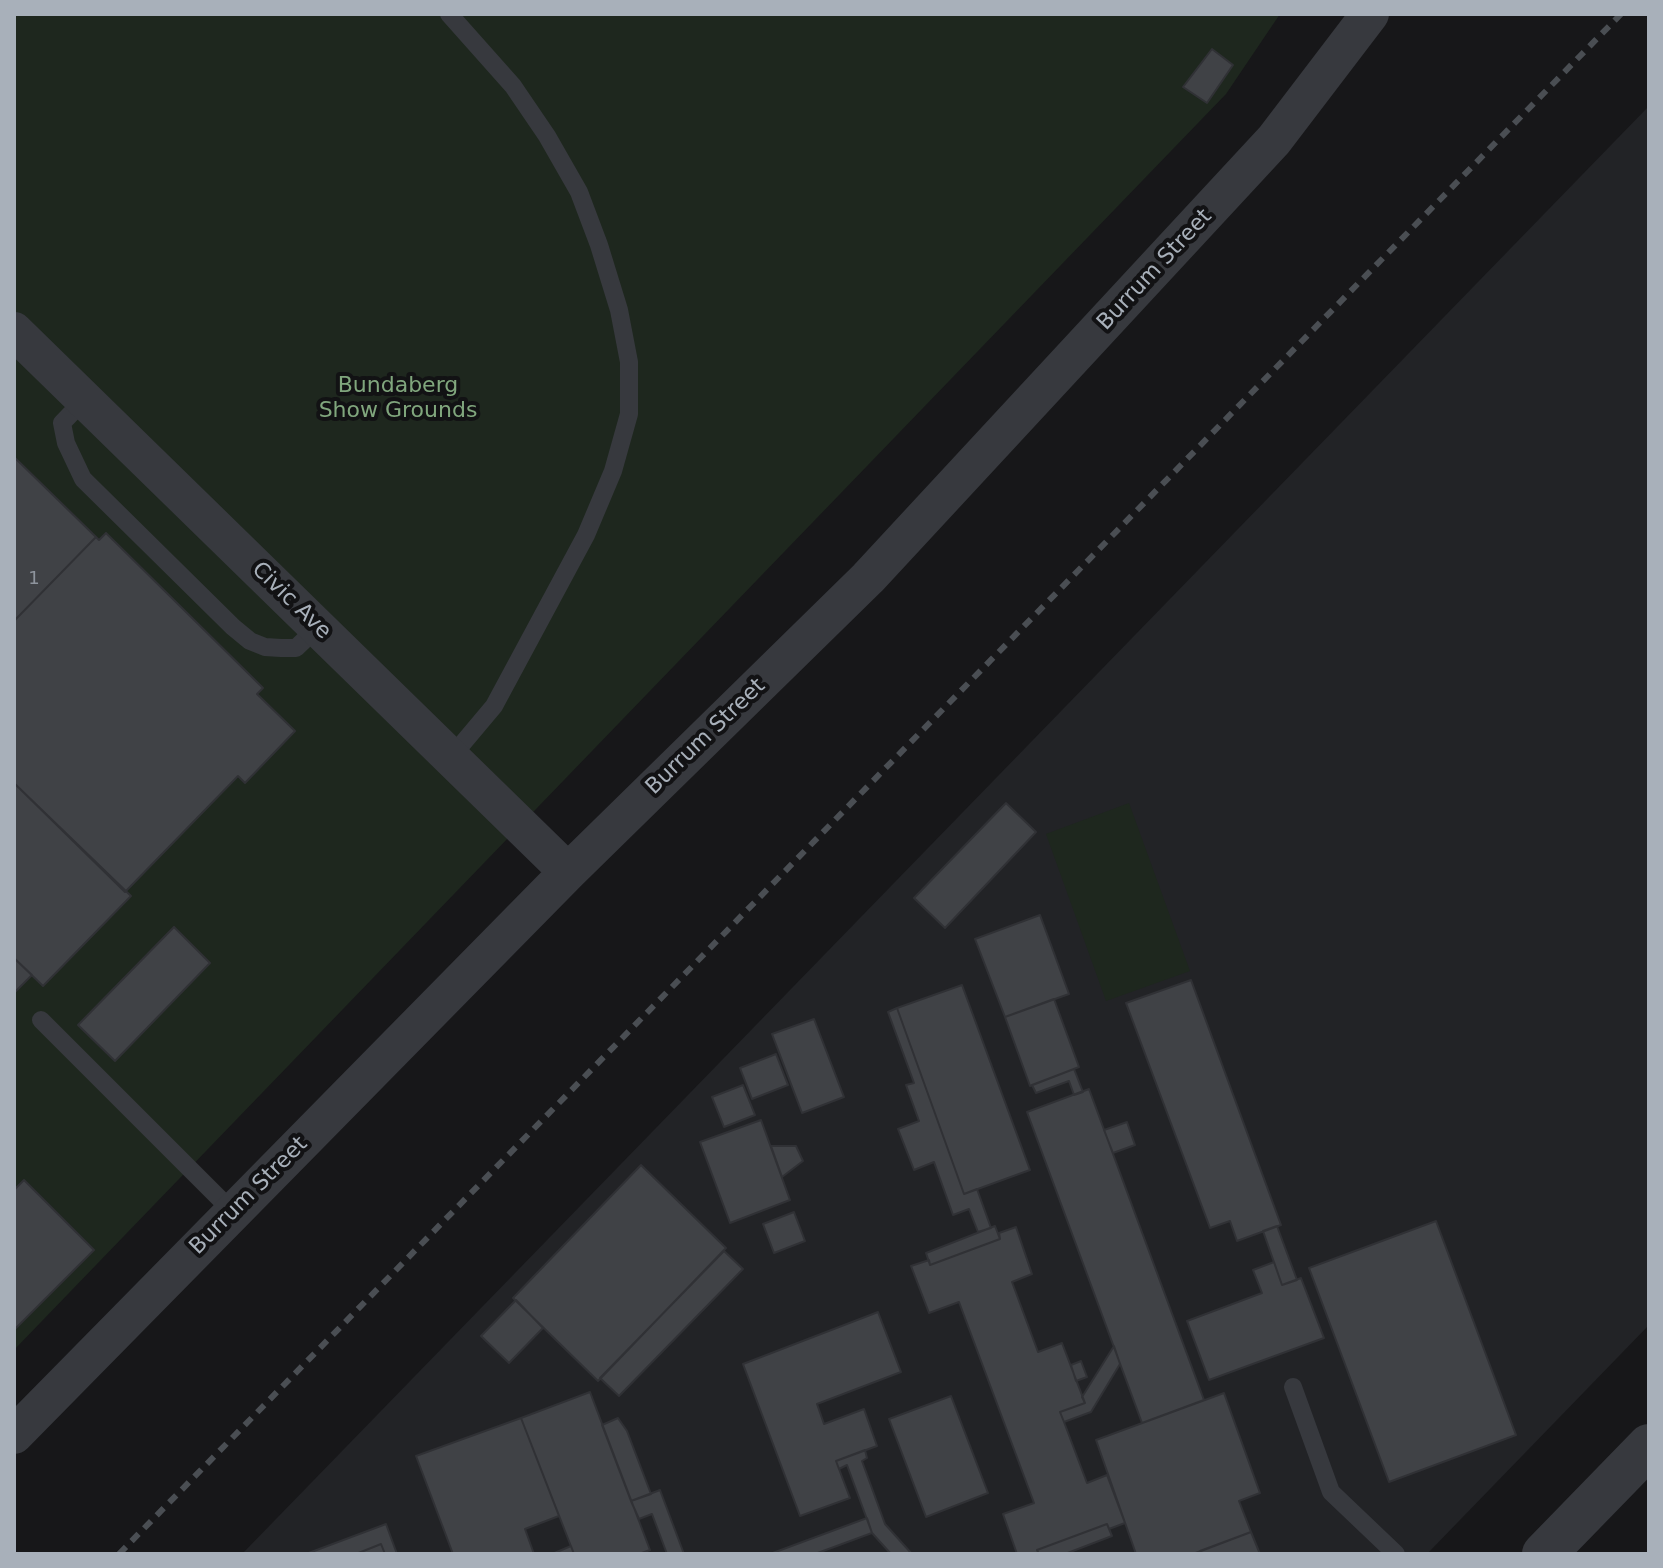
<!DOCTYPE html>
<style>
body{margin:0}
#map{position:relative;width:1663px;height:1568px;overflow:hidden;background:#171719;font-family:"DejaVu Sans",sans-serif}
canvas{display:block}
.frame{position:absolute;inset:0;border:16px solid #a8b0ba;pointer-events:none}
</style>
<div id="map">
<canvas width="1663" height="1568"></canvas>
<div class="frame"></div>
</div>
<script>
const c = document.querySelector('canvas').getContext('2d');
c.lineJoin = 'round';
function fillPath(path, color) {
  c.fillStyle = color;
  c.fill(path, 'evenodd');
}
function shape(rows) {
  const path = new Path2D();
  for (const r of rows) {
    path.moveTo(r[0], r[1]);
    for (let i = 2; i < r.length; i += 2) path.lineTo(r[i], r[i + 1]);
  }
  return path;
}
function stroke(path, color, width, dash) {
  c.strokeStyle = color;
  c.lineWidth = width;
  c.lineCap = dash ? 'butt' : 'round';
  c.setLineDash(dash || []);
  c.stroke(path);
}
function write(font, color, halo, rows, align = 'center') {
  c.font = font + ' "DejaVu Sans",sans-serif';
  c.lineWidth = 8;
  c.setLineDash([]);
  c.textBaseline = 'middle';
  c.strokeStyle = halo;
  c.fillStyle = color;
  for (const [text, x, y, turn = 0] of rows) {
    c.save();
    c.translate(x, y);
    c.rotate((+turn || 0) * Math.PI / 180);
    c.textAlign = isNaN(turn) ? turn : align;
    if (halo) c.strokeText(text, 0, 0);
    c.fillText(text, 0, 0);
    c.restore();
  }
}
const built = shape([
 [1649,106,1649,1325,1427,1554,242,1554]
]);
const green = shape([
 [14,14,1280,14,1226,94,14,1350],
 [1129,803,1190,971,1106,1001,1046,834]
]);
const building = shape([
 [1212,49,1233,65,1207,103,1183,87,1212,49],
 [14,457,96,537,14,621,14,457],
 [106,533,263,688,257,694,295,731,245,783,238,776,125,892,14,783,14,621,96,537,99,540,106,533],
 [14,783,131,896,43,986,14,958,14,783],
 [1006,803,1036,832,945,928,914,898,1006,803],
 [1040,915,1069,994,1005,1017,975,939,1040,915],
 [174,927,210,963,115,1061,78,1025,174,927],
 [14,958,32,975,14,993,14,958],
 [1191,980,1281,1225,1237,1241,1230,1221,1210,1228,1126,1003,1191,980],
 [962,985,1030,1170,964,1194,897,1008,962,985],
 [1054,999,1079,1067,1030,1086,1005,1017,1054,999],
 [897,1008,964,1194,977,1189,991,1228,978,1232,969,1209,953,1215,934,1162,914,1170,898,1129,919,1121,906,1085,914,1083,888,1012,897,1008],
 [814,1019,844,1097,802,1113,772,1034,814,1019],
 [776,1054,788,1085,752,1099,740,1068,776,1054],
 [1074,1069,1083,1092,1074,1095,1069,1081,1036,1093,1032,1085,1074,1069],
 [743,1085,755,1115,724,1127,712,1097,743,1085],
 [1089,1089,1204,1400,1142,1423,1027,1112,1089,1089],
 [761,1120,790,1200,730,1223,700,1142,761,1120],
 [1127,1122,1135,1145,1113,1153,1104,1130,1127,1122],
 [771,1146,796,1146,803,1161,782,1177,771,1146],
 [641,1165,726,1248,598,1381,513,1298,641,1165],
 [24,1180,94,1250,14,1330,14,1190,24,1180],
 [794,1212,805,1241,774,1253,763,1224,794,1212],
 [1436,1221,1516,1435,1389,1482,1309,1268,1436,1221],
 [995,1226,1000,1239,930,1265,926,1253,995,1226],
 [1277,1226,1297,1280,1282,1285,1263,1231,1277,1226],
 [1016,1227,1032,1274,1012,1282,1038,1352,1062,1343,1085,1403,1060,1412,1064,1422,1087,1483,1107,1475,1125,1523,1109,1529,1107,1524,1037,1550,1039,1554,1017,1554,1003,1514,1034,1503,959,1302,929,1313,911,1266,929,1260,930,1265,1000,1239,999,1233,1016,1227],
 [724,1251,743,1269,619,1396,600,1378,724,1251],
 [1274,1262,1282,1285,1301,1278,1324,1338,1209,1380,1187,1321,1262,1293,1253,1270,1274,1262],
 [516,1300,543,1328,509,1363,481,1336,516,1300],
 [878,1312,901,1372,817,1404,824,1424,864,1409,877,1446,836,1461,850,1498,800,1516,743,1364,878,1312],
 [1114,1346,1120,1364,1091,1412,1064,1422,1060,1412,1085,1403,1082,1397,1114,1346],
 [1081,1361,1087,1377,1076,1381,1071,1365,1081,1361],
 [590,1392,650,1550,639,1554,574,1554,521,1418,590,1392],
 [1224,1393,1260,1493,1239,1501,1251,1532,1193,1554,1136,1554,1096,1440,1224,1393],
 [951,1396,988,1493,926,1517,889,1419,951,1396],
 [521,1418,559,1516,525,1529,534,1554,453,1554,416,1456,521,1418],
 [618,1418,627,1431,651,1494,631,1501,602,1425,618,1418],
 [865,1450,867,1458,862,1461,885,1524,912,1554,891,1554,872,1533,847,1465,839,1469,836,1461,865,1450],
 [660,1490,684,1554,667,1554,652,1514,639,1519,631,1501,660,1490],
 [867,1518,872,1533,815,1554,770,1554,867,1518],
 [386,1524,397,1554,385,1554,381,1544,356,1554,306,1554,386,1524],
 [1107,1524,1112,1536,1065,1554,1039,1554,1037,1550,1107,1524],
 [1251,1532,1260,1554,1201,1554,1200,1551,1251,1532],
 [381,1544,385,1554,356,1554,381,1544],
 [571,1546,574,1554,552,1554,571,1546]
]);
const service = shape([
 [449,14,513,86,547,136,579,192,599,245,619,310,629,362,629,414,613,471,586,535,494,706,452,756],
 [85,399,62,423,66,443,83,479,233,627,250,641,265,647,281,648,296,648,318,627],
 [41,1020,233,1212],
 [1293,1387,1331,1492,1396,1554]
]);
const minor = shape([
 [14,331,568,872],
 [14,1435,568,872,868,578,1274,140,1370,14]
]);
const tertiary = shape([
 [1544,1554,1649,1446]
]);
const rail = shape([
 [119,1554,1621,14]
]);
const numberNames = [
 ["1",34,579]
];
const streetNames = [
 ["Burrum Street",1155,270,-47],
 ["Civic Ave",291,601,44],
 ["Burrum Street",706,737,-44],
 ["Burrum Street",249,1196,-45]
];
const parkNames = [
 ["Bundaberg",398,386],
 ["Show Grounds",398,411]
];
fillPath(built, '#222326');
fillPath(green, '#1e271e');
fillPath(building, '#404246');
stroke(building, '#303135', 2);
stroke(service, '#37393e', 18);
stroke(minor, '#37393e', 38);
stroke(tertiary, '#37393e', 44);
stroke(rail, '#4a4e53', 6, [10, 8]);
write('18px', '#8e949d', null, numberNames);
write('22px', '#a8b0ba', '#121214', streetNames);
write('22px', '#80a67d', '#121214', parkNames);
</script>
